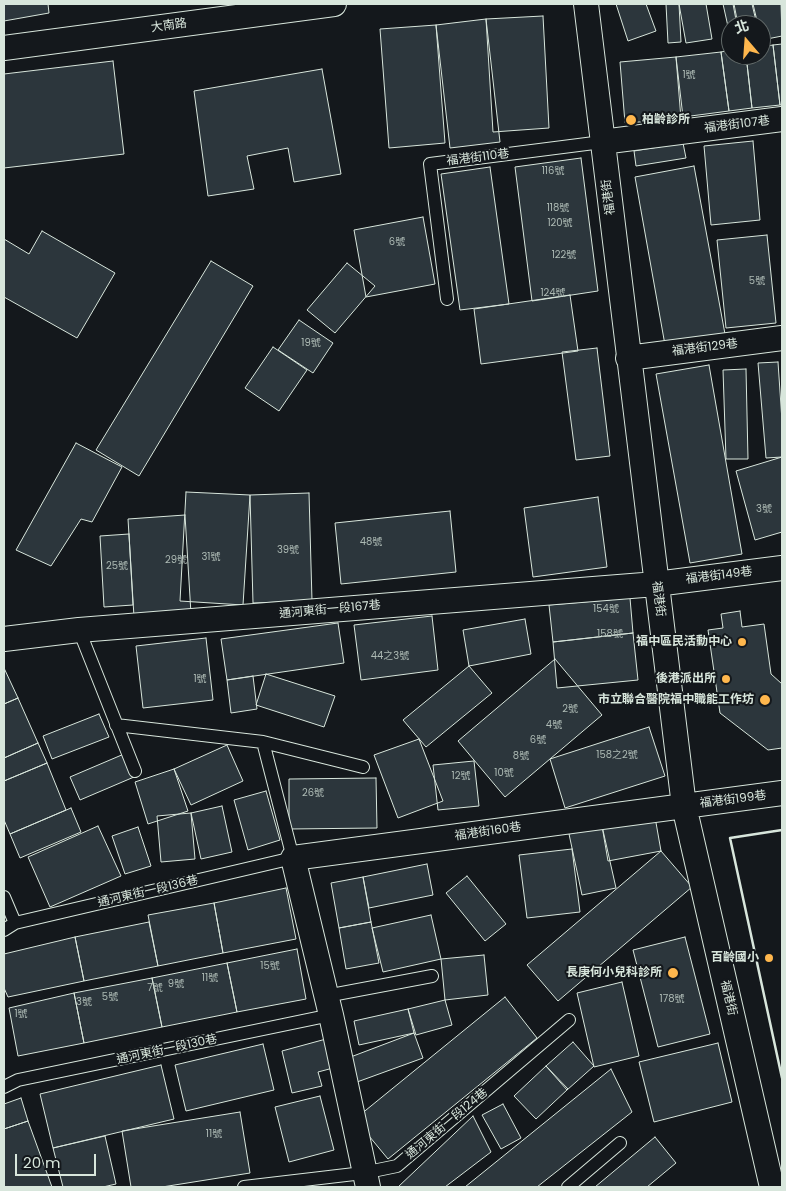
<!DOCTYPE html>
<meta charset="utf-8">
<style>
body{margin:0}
#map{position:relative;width:786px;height:1191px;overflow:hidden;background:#14181c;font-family:Poppins,"Noto Sans TC",sans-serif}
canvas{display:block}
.frame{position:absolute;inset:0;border:5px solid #d8e6dc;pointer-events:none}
.north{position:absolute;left:721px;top:15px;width:50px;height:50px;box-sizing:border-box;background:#14181c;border:1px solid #626a69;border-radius:50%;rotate:342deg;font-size:14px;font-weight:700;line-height:20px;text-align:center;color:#d8e6dc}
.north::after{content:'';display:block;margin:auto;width:18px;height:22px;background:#ffb74d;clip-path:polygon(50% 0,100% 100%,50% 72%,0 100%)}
.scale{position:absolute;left:15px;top:1154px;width:81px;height:22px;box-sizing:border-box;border:2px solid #d8e6dc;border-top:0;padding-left:6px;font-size:15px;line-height:18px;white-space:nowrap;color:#d8e6dc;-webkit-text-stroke:4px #14181c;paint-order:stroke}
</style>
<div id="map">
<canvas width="786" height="1191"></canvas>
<div class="frame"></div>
<div class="north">北</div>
<div class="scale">20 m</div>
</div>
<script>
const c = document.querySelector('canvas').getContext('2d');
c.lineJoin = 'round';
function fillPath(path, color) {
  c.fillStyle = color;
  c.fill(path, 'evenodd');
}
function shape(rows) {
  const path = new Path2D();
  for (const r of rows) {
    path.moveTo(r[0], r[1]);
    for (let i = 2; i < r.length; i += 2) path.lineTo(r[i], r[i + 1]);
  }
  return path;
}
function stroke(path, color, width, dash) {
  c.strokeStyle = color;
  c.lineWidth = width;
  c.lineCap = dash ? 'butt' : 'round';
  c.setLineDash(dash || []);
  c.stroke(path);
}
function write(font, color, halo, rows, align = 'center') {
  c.font = font + ' Poppins,"Noto Sans TC",sans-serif';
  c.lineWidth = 4;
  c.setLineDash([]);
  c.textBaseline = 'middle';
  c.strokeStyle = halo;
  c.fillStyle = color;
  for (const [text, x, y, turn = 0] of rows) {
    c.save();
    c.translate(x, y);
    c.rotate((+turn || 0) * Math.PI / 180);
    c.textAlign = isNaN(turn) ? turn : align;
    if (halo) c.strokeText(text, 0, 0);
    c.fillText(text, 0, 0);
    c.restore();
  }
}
const building = shape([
 [4,4,48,4,49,13,4,21,4,4],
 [616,4,646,4,656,31,628,41,616,4],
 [666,4,679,4,681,42,668,43,666,4],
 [679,4,706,4,712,39,686,43,679,4],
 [723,4,734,4,738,25,731,25,731,40,723,4],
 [733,4,752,4,757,25,737,25,733,4],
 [753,4,781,4,782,36,762,40,761,25,758,25,753,4],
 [543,16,549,128,493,132,486,19,543,16],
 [486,19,500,142,450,148,436,25,486,19],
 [436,25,445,143,389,148,380,29,436,25],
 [782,44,782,105,780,105,773,45,782,44],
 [773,45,780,105,752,108,746,55,761,55,761,47,773,45],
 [731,50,731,55,746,55,752,108,729,111,721,52,731,50],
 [721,52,729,111,683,117,676,57,721,52],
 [676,57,681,119,625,123,620,62,676,57],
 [113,61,124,154,4,168,4,74,113,61],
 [322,69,341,174,294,182,288,148,247,156,254,189,208,196,194,91,322,69],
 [753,141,760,220,711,225,704,146,753,141],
 [683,143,686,158,636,166,634,151,683,143],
 [581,158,598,291,532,301,515,167,581,158],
 [694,166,725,334,665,345,635,177,694,166],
 [490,167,509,304,460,310,441,174,490,167],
 [423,217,435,284,366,297,354,230,423,217],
 [42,231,115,273,77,338,4,297,4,239,29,254,42,231],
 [767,235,776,323,726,328,717,240,767,235],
 [211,261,253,286,139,476,96,450,211,261],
 [347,263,375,286,335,333,307,310,347,263],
 [570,295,578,351,481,364,474,309,570,295],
 [299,320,333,343,313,373,278,350,299,320],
 [273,347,307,370,279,411,245,388,273,347],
 [597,348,610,456,576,460,562,352,597,348],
 [778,362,782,421,782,457,766,458,758,363,778,362],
 [709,365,742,554,690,563,656,374,709,365],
 [746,369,748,459,726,459,723,370,746,369],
 [76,443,122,467,92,522,81,519,51,566,16,550,76,443],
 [782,457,782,532,755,540,736,471,782,457],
 [186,492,250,495,243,605,180,601,186,492],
 [309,493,312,601,253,603,250,495,309,493],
 [598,497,607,567,533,577,524,508,598,497],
 [450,511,456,572,341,584,335,523,450,511],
 [185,515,191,614,134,617,128,519,185,515],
 [129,534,133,605,104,607,100,536,129,534],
 [630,598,633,633,553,642,549,605,630,598],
 [740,611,742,627,764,624,771,674,782,684,782,748,768,750,720,713,708,630,723,628,721,614,740,611],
 [432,616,438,670,361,680,354,625,432,616],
 [525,619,531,654,469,666,463,630,525,619],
 [338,623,344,663,227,680,221,639,338,623],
 [633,633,638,680,557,688,553,642,633,633],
 [206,638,213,700,143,708,136,646,206,638],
 [555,659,602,715,505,797,458,741,555,659],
 [469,666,492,693,426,747,403,720,469,666],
 [4,668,18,698,4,704,4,668],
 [266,674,335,696,324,727,256,705,266,674],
 [253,676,257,709,231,713,227,680,253,676],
 [18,698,38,743,4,758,4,704,18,698],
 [99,714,109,737,52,759,43,736,99,714],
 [649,727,665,776,565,808,550,759,649,727],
 [419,739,443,801,398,818,374,755,419,739],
 [38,743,47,763,4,781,4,758,38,743],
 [227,745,243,781,191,805,174,769,227,745],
 [124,754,134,777,80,800,70,777,124,754],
 [474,761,479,806,438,810,433,765,474,761],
 [47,763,66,810,10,834,4,820,4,781,47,763],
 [174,769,188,811,148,824,135,782,174,769],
 [376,778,377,828,289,829,289,779,376,778],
 [266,791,280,840,248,850,234,800,266,791],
 [222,806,232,852,201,859,191,813,222,806],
 [71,808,81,832,20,858,10,834,71,808],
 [191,813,195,859,161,862,157,816,191,813],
 [655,817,661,851,608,861,602,826,655,817],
 [98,826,121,876,50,907,28,857,98,826],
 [602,826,616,888,582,895,569,834,602,826],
 [138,827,151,866,125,874,112,836,138,827],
 [572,849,580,912,527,918,519,855,572,849],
 [661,851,692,887,558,1001,527,965,661,851],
 [427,864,433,895,369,908,363,877,427,864],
 [467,876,506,924,485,941,446,893,467,876],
 [363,877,371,922,339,928,331,883,363,877],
 [286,888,296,939,223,953,214,903,286,888],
 [214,903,223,953,158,966,148,915,214,903],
 [431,915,441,959,383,972,372,928,431,915],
 [149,922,158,966,84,981,75,937,149,922],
 [371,922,379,963,346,969,339,928,371,922],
 [75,937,84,981,8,997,4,988,4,954,75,937],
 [685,937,710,1034,658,1047,633,950,685,937],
 [297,949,306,999,237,1012,227,963,297,949],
 [484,955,488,995,445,1000,441,959,484,955],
 [227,963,237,1012,162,1027,152,978,227,963],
 [152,978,162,1027,84,1043,74,993,152,978],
 [622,982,639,1056,594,1067,577,993,622,982],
 [74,993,84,1043,18,1056,9,1008,74,993],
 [505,997,537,1038,388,1159,355,1119,505,997],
 [445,1000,452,1025,416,1035,408,1009,445,1000],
 [408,1009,414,1033,359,1045,354,1021,408,1009],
 [414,1033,423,1058,357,1082,348,1058,414,1033],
 [326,1039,333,1068,318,1072,322,1086,292,1093,282,1051,326,1039],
 [573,1042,594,1066,567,1090,546,1066,573,1042],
 [718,1043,732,1102,654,1122,639,1062,718,1043],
 [263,1044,274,1090,186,1111,175,1065,263,1044],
 [161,1065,174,1119,53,1148,40,1094,161,1065],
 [546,1066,568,1089,536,1119,514,1096,546,1066],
 [611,1069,632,1112,537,1187,465,1187,611,1069],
 [320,1096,334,1150,289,1162,275,1107,320,1096],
 [21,1098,28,1121,4,1129,4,1104,21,1098],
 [503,1104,521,1138,501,1149,482,1115,503,1104],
 [240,1112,250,1173,162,1187,131,1187,122,1131,240,1112],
 [473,1116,491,1152,445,1187,398,1187,473,1116],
 [28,1121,52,1187,4,1187,4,1129,28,1121],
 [105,1136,116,1184,103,1187,63,1187,53,1148,105,1136],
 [655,1137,676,1163,647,1187,595,1187,655,1137]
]);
const service = shape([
 [447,299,430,164,602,142],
 [79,630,135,771],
 [116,725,263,742,363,767],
 [4,897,15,923],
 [4,930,15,923,293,858,263,742],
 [326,996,432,976],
 [4,1087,18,1080,331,1015],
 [244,1187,363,1173,397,1166,569,1020],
 [568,1187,620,1143]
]);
const minor = shape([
 [586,4,684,806,772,1187],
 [4,48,334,4],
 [602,142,782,119],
 [628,358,782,338],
 [4,639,79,630,656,584,782,568],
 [368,1187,331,1015,293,858,782,793]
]);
const wall = shape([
 [782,830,730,838,782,1078]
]);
const markers = [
 [631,120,6,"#ffb74d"],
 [742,642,5,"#ffb74d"],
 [726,679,5,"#ffb74d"],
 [765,700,6,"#ffb74d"],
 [769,958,5,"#ffb74d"],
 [673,973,6,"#ffb74d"]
];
const numberNames = [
 ["1號",689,75],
 ["116號",553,171],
 ["118號",558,208],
 ["120號",560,223],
 ["6號",397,242],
 ["122號",564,255],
 ["5號",757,281],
 ["124號",553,293],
 ["19號",311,343],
 ["3號",764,509],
 ["48號",371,542],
 ["39號",288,550],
 ["31號",211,557],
 ["29號",176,560],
 ["25號",117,566],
 ["154號",606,609],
 ["158號",610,634],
 ["44之3號",390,656],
 ["1號",200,679],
 ["2號",570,709],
 ["4號",554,725],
 ["6號",538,740],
 ["158之2號",617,755],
 ["8號",521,756],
 ["10號",504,773],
 ["12號",461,776],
 ["26號",313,793],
 ["15號",270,966],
 ["11號",210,978],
 ["9號",176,984],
 ["7號",155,988],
 ["5號",110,997],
 ["178號",672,999],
 ["3號",84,1002],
 ["1號",21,1014],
 ["11號",214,1134]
];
const streetNames = [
 ["大南路",169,26,-8],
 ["福港街107巷",737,125,-7],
 ["福港街110巷",478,158,-7],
 ["福港街",609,197,-97],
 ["福港街129巷",705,348,-7],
 ["福港街149巷",719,576,-7],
 ["福港街",658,599,83],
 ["通河東街一段167巷",330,610,-5],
 ["福港街199巷",733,800,-7],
 ["福港街160巷",488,832,-8],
 ["通河東街一段136巷",148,892,-13],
 ["福港街",728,998,77],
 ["通河東街一段130巷",167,1050,-12],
 ["通河東街一段124巷",447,1124,-40]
];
const poiNames = [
 ["柏齡診所",642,120,"left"],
 ["福中區民活動中心",732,642],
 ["後港派出所",716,679],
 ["市立聯合醫院福中職能工作坊",754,700],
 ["百齡國小",759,958],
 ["長庚何小兒科診所",662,973]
];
fillPath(building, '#2c363c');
stroke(building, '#d8e6dc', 1);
stroke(service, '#d8e6dc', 14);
stroke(minor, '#d8e6dc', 26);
stroke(service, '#14181c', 12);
stroke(minor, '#14181c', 24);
stroke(wall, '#d8e6dc', 2.5);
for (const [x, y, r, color] of markers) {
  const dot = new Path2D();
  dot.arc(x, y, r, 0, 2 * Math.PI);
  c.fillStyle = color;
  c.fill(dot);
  stroke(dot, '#14181c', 2);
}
write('10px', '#adbab4', null, numberNames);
write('12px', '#d8e6dc', '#14181c', streetNames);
write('bold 12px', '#d8e6dc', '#14181c', poiNames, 'right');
</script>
